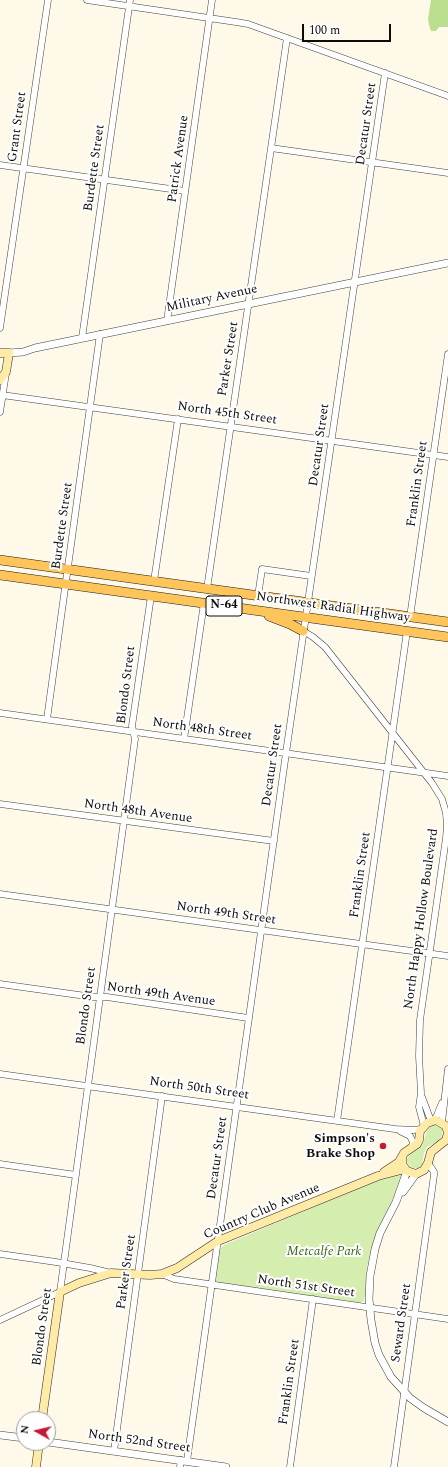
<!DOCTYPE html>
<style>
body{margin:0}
#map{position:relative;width:448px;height:1467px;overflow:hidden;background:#fff9ea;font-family:Spectral,serif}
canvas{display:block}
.north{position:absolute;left:16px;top:1411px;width:40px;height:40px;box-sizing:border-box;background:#fff;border:1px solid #9e9e9e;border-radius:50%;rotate:278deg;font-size:11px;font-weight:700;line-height:16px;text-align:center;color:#0c0c0c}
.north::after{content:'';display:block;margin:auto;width:14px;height:18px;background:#c81733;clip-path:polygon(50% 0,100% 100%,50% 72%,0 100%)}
.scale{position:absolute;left:302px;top:24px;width:89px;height:18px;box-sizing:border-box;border:2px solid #0c0c0c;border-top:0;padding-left:5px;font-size:12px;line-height:14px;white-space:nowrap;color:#0c0c0c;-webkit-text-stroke:3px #fff;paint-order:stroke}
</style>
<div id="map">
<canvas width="448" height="1467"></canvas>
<div class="north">N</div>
<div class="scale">100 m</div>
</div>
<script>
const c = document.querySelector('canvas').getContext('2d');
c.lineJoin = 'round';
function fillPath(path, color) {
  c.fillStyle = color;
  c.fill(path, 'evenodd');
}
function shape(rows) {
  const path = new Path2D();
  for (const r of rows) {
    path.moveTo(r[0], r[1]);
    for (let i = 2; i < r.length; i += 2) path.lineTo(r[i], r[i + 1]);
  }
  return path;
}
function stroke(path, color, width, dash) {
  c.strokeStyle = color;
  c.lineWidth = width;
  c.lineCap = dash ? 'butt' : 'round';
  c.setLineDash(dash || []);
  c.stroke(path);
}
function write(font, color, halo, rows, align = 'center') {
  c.font = font + ' Spectral,serif';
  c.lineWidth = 4;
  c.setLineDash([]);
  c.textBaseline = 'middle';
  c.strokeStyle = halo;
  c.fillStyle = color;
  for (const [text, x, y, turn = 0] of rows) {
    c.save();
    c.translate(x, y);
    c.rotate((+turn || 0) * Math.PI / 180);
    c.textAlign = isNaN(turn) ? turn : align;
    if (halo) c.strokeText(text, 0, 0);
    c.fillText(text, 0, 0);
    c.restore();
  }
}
const green = shape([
 [434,1124,442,1128,442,1136,437,1142,427,1147,424,1153,422,1165,419,1168,412,1168,407,1162,407,1159,410,1154,422,1146,428,1128],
 [401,1172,404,1176,384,1217,373,1243,367,1267,365,1297,364,1301,360,1303,214,1282,219,1250,224,1245,394,1173]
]);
const forest = shape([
 [431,0,448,0,448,27,439,27,436,31,431,31,429,25,428,19]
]);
const minor = shape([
 [87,0,236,22,248,24,448,96],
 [271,148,448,173],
 [0,165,185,191],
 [167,321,212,0],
 [0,328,48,0],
 [82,338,130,0],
 [2,395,448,457],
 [0,412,6,373],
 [154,581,178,419],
 [207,589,287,38],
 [258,596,262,569,311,576],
 [410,617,448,354],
 [303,631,313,637,325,647,432,783,442,799,446,813,447,826,446,838,420,1020,419,1056,421,1093,419,1107,424,1126],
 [0,713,448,776],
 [47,719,100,334],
 [184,739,204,603],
 [0,804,274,841],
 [0,894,448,956],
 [0,984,93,997,107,997,248,1018],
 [0,1074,395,1129,413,1130,422,1129],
 [422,1097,431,1121],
 [434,1120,437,1115,442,1103],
 [337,1121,407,631],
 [442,1122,448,1069],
 [400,1131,410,1136,413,1142,412,1147],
 [0,1164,76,1175],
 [0,1254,56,1262,90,1268,111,1273],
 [162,1274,174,1279,448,1319],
 [0,1320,60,1292,135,739,132,726,151,596],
 [114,1451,162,1096],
 [187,1461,286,753,385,73],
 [180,1467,181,1460],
 [290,1467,313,1299],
 [394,1467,434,1175,434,1172,428,1163]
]);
const tertiary = shape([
 [9,353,23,352,35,348,448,263],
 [407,1171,396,1202,380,1233,375,1249,370,1276,369,1299,371,1320,375,1343,379,1355,391,1377,410,1398,424,1408,448,1422],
 [403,1192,416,1174],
 [0,1435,24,1438],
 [48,1442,226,1467]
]);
const secondary = shape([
 [0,353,9,353,6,372,0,380],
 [384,1172,399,1162,404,1153,417,1144,419,1140,420,1131,427,1123,436,1120,446,1126,448,1133,446,1140,431,1152,428,1163,424,1170,416,1174,407,1171,402,1164,402,1157],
 [42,1419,60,1292,79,1283,111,1273,150,1275,162,1274,177,1268,218,1241,378,1176,405,1169],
 [36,1467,39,1443]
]);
const primary = shape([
 [0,560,448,622],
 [0,575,448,637],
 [269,616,290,624,303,631]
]);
const markers = [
 [383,1146,4,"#c81733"]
];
const shields = [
 [224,606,36]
];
const shieldNames = [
 ["N-64",224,606]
];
const streetNames = [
 ["Decatur Street",367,124,-82],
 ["Grant Street",18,127,-82],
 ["Patrick Avenue",179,159,-82],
 ["Burdette Street",95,168,-82],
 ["Military Avenue",212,299,-12],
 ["Parker Street",229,359,-81],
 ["North 45th Street",227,414,8],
 ["Decatur Street",320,445,-82],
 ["Franklin Street",418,484,-82],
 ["Burdette Street",63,526,-82],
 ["Northwest Radial Highway",333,608,8],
 ["Blondo Street",127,685,-83],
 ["North 48th Street",202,730,8],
 ["Decatur Street",273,765,-82],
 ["North 48th Avenue",138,812,8],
 ["Franklin Street",361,875,-82],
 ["North 49th Street",226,914,8],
 ["North Happy Hollow Boulevard",422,919,-82],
 ["North 49th Avenue",161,995,8],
 ["Blondo Street",87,1006,-82],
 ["North 50th Street",199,1089,8],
 ["Decatur Street",218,1158,-82],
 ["Country Club Avenue",262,1212,-23],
 ["Parker Street",127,1272,-82],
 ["North 51st Street",306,1287,8],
 ["Seward Street",402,1323,-82],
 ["Blondo Street",43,1327,-82],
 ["Franklin Street",290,1382,-82],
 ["North 52nd Street",139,1442,8]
];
const poiNames = [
 ["Simpson's",375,1139],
 ["Brake Shop",375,1154]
];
const parkNames = [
 ["Metcalfe Park",324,1252]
];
fillPath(green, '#d6edb0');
fillPath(forest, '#bbdf8e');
stroke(minor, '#3f3f3f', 7);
stroke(tertiary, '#3f3f3f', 8);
stroke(secondary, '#2e2e2e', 9);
stroke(primary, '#1d1d1d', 10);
stroke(minor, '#fff', 6);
stroke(tertiary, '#fff', 7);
stroke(secondary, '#ffeba5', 8);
stroke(primary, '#ffc55a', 9);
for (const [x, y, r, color] of markers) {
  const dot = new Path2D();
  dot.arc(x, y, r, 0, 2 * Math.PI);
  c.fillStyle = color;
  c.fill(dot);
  stroke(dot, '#fff', 1.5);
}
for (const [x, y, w] of shields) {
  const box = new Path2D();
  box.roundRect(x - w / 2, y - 10, w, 20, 3);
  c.fillStyle = '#fff';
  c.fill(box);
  stroke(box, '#0c0c0c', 1);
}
write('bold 12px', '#0c0c0c', null, shieldNames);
write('13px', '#0c0c0c', '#fff', streetNames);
write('bold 13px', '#0c0c0c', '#fff', poiNames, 'right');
write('italic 13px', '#316916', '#fff', parkNames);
</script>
